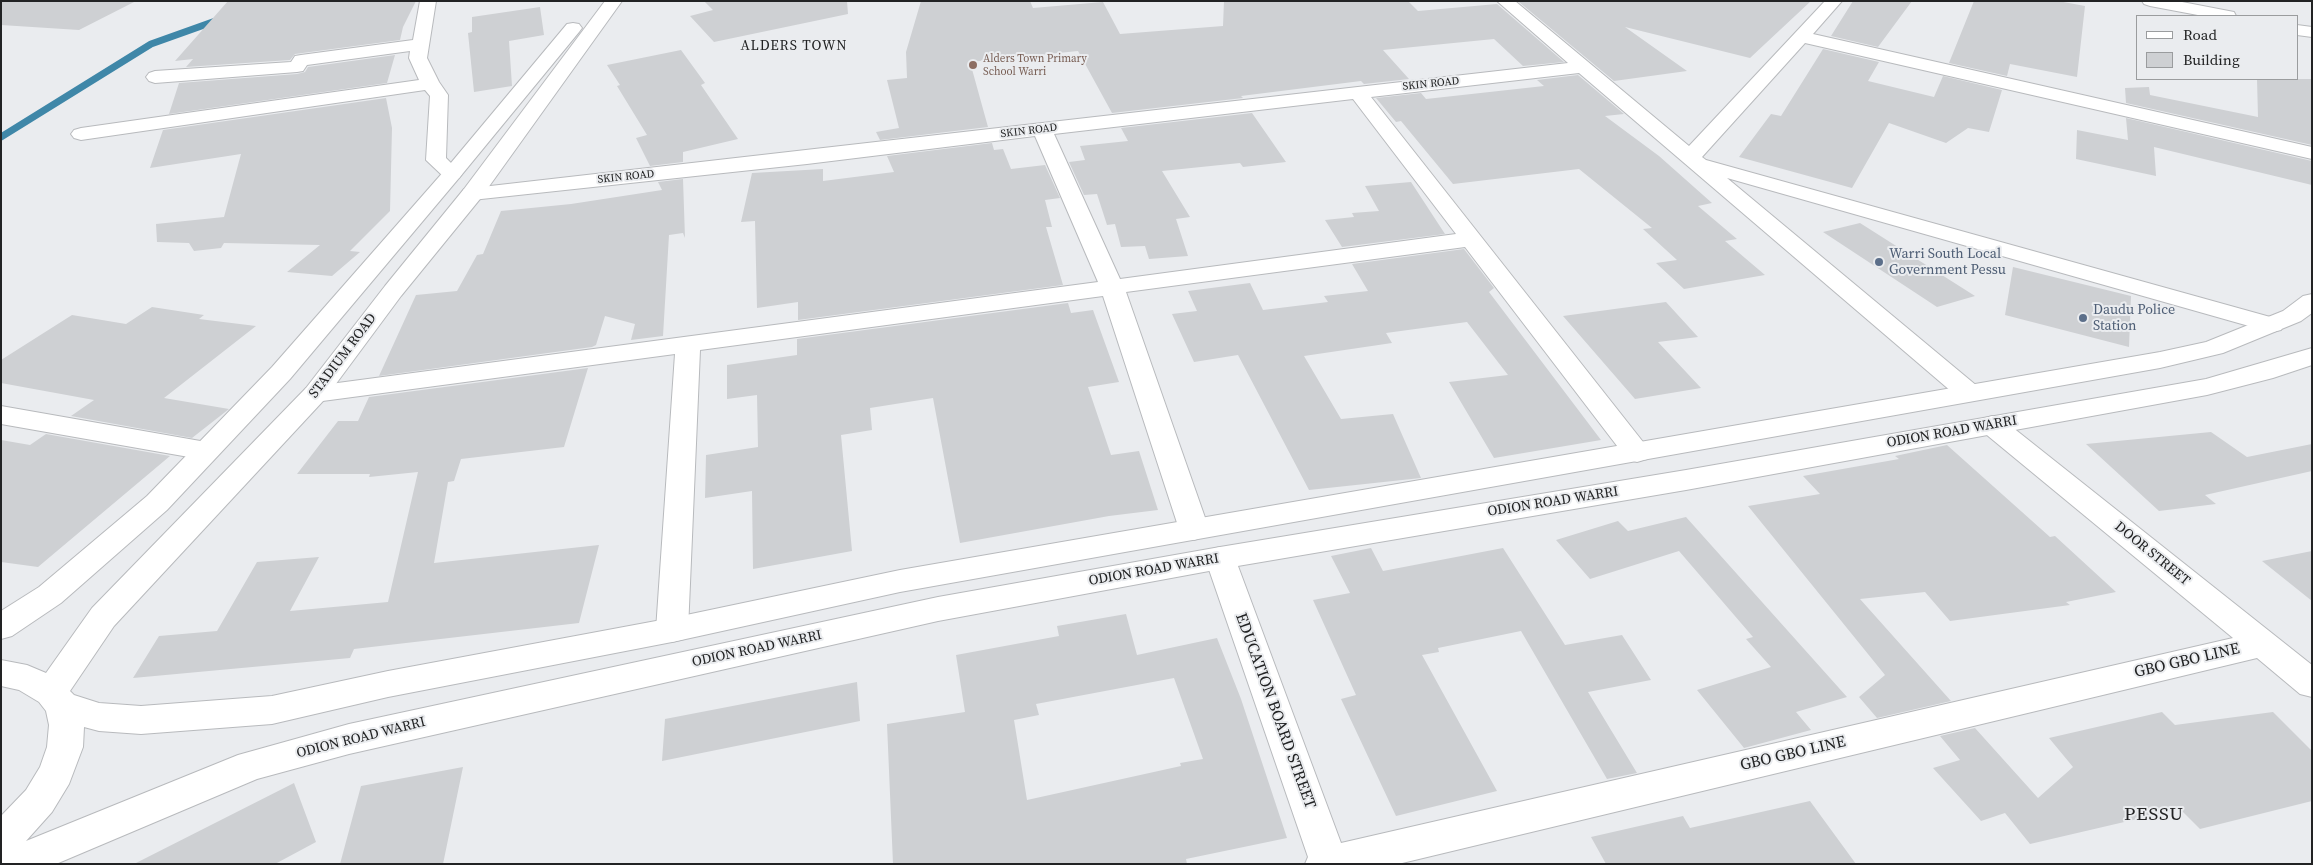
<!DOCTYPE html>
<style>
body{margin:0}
#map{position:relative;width:2313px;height:865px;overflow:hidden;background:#eaecef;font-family:"Source Serif 4",serif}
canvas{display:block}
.frame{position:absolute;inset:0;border:2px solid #222324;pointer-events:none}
.legend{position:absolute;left:2136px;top:15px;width:162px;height:65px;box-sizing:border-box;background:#eaecef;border:1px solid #9a9c9e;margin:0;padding:6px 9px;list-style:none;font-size:15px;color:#222324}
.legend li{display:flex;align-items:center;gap:10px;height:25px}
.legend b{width:25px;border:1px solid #9a9c9e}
</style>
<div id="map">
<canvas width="2313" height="865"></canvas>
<div class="frame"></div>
<ul class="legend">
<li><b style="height:6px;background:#fff"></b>Road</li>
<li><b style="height:14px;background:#ced0d3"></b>Building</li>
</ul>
</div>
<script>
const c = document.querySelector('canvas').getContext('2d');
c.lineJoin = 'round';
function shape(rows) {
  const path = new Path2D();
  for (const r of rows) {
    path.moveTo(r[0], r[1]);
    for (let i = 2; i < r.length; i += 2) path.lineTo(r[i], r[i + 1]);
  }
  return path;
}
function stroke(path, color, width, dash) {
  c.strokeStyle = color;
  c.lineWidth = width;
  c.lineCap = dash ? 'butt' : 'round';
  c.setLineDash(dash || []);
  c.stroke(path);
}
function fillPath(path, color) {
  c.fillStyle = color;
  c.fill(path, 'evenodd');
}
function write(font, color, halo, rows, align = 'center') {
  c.font = font + ' "Source Serif 4",serif';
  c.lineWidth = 4;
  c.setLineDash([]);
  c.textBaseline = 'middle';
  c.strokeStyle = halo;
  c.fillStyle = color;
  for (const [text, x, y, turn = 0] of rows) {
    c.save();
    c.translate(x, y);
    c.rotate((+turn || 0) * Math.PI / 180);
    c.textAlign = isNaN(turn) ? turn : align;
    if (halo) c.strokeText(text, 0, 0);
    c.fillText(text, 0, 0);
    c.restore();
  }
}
const stream = shape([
 [1,137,151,44,221,19]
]);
const building = shape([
 [1,1,136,1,79,30,1,25],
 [228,1,416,1,403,27,400,40,295,54,290,60,186,67,193,59,175,61],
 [704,1,847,1,848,14,714,42,690,16,713,10],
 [921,1,1030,1,1033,8,1103,2,1120,34,1223,26,1224,1,1408,1,1418,11,1497,4,1564,62,1523,66,1494,39,1383,50,1409,79,1364,84,1361,81,1241,96,1243,98,1112,113,1078,51,970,62,988,127,880,140,876,132,899,128,887,80,907,78,906,52],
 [1811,1,1750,58,1625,27,1687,71,1614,81,1519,2],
 [1853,1,1912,1,1878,47,1831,36],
 [1974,1,2058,1,2085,6,2077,77,2010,64,2007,76,1949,63],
 [540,7,544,35,509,41,512,86,474,92,468,33,472,32,472,17],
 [1823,49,1879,62,1868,81,1934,97,1943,76,2002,90,1989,132,1968,128,1946,143,1889,123,1852,188,1739,157,1771,114,1781,116],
 [681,50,705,83,701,85,738,139,683,152,683,162,650,166,636,138,647,135,617,86,620,85,607,65],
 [395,55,387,83,169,114,179,83,297,74,305,72,308,67],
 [1578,75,1624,114,1605,116,1659,156,1712,203,1698,206,1737,239,1725,241,1765,275,1684,289,1656,263,1677,260,1643,229,1652,228,1579,169,1453,184,1401,121,1396,122,1376,98,1421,93,1426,99,1544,86,1537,80],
 [2257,79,2312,79,2312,145,2126,103,2125,88,2149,87,2150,95,2258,117],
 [386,98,392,128,390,211,350,251,360,252,332,276,287,272,320,245,224,243,221,248,194,251,189,243,157,242,156,224,224,217,241,154,150,168,163,130],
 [1252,113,1286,162,1243,167,1240,163,1162,171,1190,217,1176,219,1188,256,1149,259,1145,246,1121,247,1115,224,1107,225,1097,194,1084,195,1069,162,1085,160,1080,146,1128,141,1121,128],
 [2126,118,2312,161,2312,185,2154,147,2156,176,2076,159,2077,130,2128,140],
 [992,143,994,150,1003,149,1011,169,1045,165,1060,198,1045,200,1052,227,1046,227,1063,285,798,320,798,302,757,308,755,221,741,222,752,173,823,169,823,181,894,172,887,156],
 [683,179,685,238,683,233,669,235,663,336,631,340,635,324,605,316,596,345,592,347,379,376,416,295,457,291,477,255,483,254,501,211,571,204,662,190,658,182],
 [1411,182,1445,234,1342,247,1325,220,1354,217,1352,213,1379,211,1365,186],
 [1860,223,1975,296,1937,307,1823,232],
 [1464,249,1494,288,1489,292,1601,440,1494,458,1449,382,1508,375,1467,322,1386,333,1392,343,1304,356,1341,419,1393,414,1421,478,1309,490,1238,355,1194,362,1172,314,1197,311,1188,291,1250,283,1263,310,1328,302,1324,296,1368,291,1352,264],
 [2013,267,2131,296,2129,347,2005,315],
 [1666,302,1698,337,1658,342,1701,388,1635,399,1563,316],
 [1068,303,1071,313,1093,310,1119,382,1088,387,1111,455,1139,451,1158,510,1109,516,960,543,933,398,870,408,872,430,841,435,852,551,753,569,752,491,705,498,706,455,758,447,757,395,727,399,727,365,797,355,797,339],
 [152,307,204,315,199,319,256,326,164,398,229,409,192,438,71,416,94,400,1,383,1,360,72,315,126,324],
 [588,368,564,447,461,459,454,481,448,482,434,563,599,545,579,623,354,649,350,658,133,678,159,636,217,631,257,562,319,557,290,611,388,602,418,472,369,477,370,474,297,474,338,421,358,421,369,397],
 [2211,432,2247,457,2312,444,2312,471,2205,495,2216,504,2159,511,2086,444],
 [46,434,170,456,38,567,1,562,1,440,30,445],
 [1947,445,2050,537,2055,536,2116,592,2066,602,2070,605,1950,621,1925,592,1860,599,1951,701,1877,718,1859,697,1885,675,1748,506,1820,494,1803,476,1899,459,1895,456],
 [1686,517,1847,697,1796,712,1811,730,1744,748,1697,690,1771,667,1746,639,1753,637,1679,551,1590,579,1556,540,1618,521,1628,531],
 [1371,548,1383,571,1503,548,1565,645,1622,635,1651,680,1588,692,1637,773,1607,779,1521,631,1438,648,1439,652,1422,655,1497,791,1396,816,1341,699,1356,695,1313,600,1350,593,1331,556],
 [2312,551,2312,601,2262,561],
 [1126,614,1137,655,1217,638,1241,699,1287,838,1186,859,1187,864,893,864,887,724,965,712,956,655,1059,636,1057,626],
 [1174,678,1203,759,1180,763,1181,766,1027,800,1014,720,1039,715,1036,704],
 [857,682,860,721,662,761,665,719],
 [2162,712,2175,725,2273,712,2312,751,2312,801,2200,829,2180,809,2030,844,2005,813,1981,821,1933,768,1960,760,1940,736,1975,728,2038,798,2073,767,2049,738],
 [463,767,443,864,340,864,361,786],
 [294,783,316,842,275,864,134,864],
 [1810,801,1856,864,1606,864,1591,837,1683,816,1690,828]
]);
const minor = shape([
 [420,1,436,1,427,58,439,82,448,95,446,158,462,174,459,178,452,180,445,178,426,160,430,96,425,90,81,140,74,138,71,134,74,130,81,128,419,80,409,58,410,51,307,65,303,71,297,72,155,83,149,81,146,77,149,73,155,71,291,62,295,56,301,55,413,40,420,1],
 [1497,1,1515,1,1689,146,1825,1,1842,1,1813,34,2312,147,2312,159,1805,43,1702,157,1706,160,2281,320,2284,325,2281,330,2272,332,2263,330,1727,178,1977,386,1981,392,1977,398,1968,400,1959,398,1579,73,1371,97,1647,447,1651,453,1647,459,1637,462,1627,459,1465,247,1126,292,1209,529,1205,536,1194,540,1183,536,1179,529,1103,296,700,350,688,630,684,639,672,642,660,639,656,630,675,354,315,402,306,400,302,394,306,388,315,386,1098,282,1035,136,807,164,472,200,464,199,461,194,464,189,1568,63,1497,1],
 [1353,99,1456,234,1120,279,1054,134,1353,99],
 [2142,1,2177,1,2234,12,2236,16,2203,16,2150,6,2144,4,2142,1],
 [2297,25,2312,27,2312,37,2297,35,2297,25],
 [1,406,206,442,216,445,220,451,216,457,206,460,1,424,1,406],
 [1992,416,2002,419,2312,665,2312,697,2300,694,2257,658,1398,864,1305,864,1308,857,1205,558,1209,550,1220,547,1231,550,1235,558,1341,843,2233,638,1982,431,1978,425,1982,419,1992,416]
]);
const major = shape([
 [605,1,622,1,480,199,401,296,324,400,114,626,70,691,74,695,99,703,141,706,272,696,388,671,672,618,900,570,2160,352,2206,342,2283,311,2303,296,2312,294,2312,313,2301,321,2223,353,2160,368,900,592,672,642,388,697,272,724,141,734,99,731,84,727,83,747,69,784,52,812,26,841,238,755,349,724,938,597,1220,547,1686,470,2206,379,2312,348,2312,365,2273,378,2207,395,1686,490,1220,569,938,621,349,754,257,779,56,864,1,864,1,816,26,790,40,767,47,747,49,725,46,711,39,702,19,690,1,686,1,660,27,665,46,673,92,608,306,388,385,286,464,189,605,1],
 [573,23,579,24,582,28,579,32,459,178,290,379,167,510,61,603,12,636,1,639,1,611,39,587,147,496,272,367,445,170,567,24,573,23]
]);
const markers = [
 [973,65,5,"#8d6e63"],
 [1879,262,5,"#5c6f8a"],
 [2083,318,5,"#5c6f8a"]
];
const farEducationnames = [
 ["Alders Town Primary",983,59],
 ["School Warri",983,72]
];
const farStreetnames = [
 ["SKIN ROAD",1431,84,-6],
 ["SKIN ROAD",1029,131,-7],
 ["SKIN ROAD",626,177,-6]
];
const farQuarternames = [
 ["ALDERS TOWN",794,46]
];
const serviceNames = [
 ["Warri South Local",1889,254],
 ["Government Pessu",1889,270],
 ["Daudu Police",2093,310],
 ["Station",2093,326]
];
const streetNames = [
 ["STADIUM ROAD",343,356,-53],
 ["ODION ROAD WARRI",1952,432,-10],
 ["ODION ROAD WARRI",1553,502,-9],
 ["DOOR STREET",2152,554,39],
 ["ODION ROAD WARRI",1154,570,-10],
 ["ODION ROAD WARRI",757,649,-12],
 ["ODION ROAD WARRI",361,738,-14]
];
const nearStreetnames = [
 ["GBO GBO LINE",2187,661,-13],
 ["EDUCATION BOARD STREET",1275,711,70],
 ["GBO GBO LINE",1793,754,-13]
];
const nearQuarternames = [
 ["PESSU",2154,815]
];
stroke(stream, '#3f87a8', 7);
fillPath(building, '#ced0d3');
stroke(minor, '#b8babd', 2);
stroke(major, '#b8babd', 2);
fillPath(minor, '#fff');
fillPath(major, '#fff');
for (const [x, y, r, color] of markers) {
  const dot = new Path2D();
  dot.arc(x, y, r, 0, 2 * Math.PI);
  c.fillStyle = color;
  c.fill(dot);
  stroke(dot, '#eaecef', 2);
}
write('11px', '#785e54', '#eaecef', farEducationnames, 'left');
write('11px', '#222324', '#eaecef', farStreetnames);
c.letterSpacing = '1px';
write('14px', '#222324', '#eaecef', farQuarternames);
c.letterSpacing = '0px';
write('14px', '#4e5e75', '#eaecef', serviceNames, 'left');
write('14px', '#222324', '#eaecef', streetNames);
write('16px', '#222324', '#eaecef', nearStreetnames);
c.letterSpacing = '1px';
write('19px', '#222324', '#eaecef', nearQuarternames);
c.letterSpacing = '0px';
</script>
